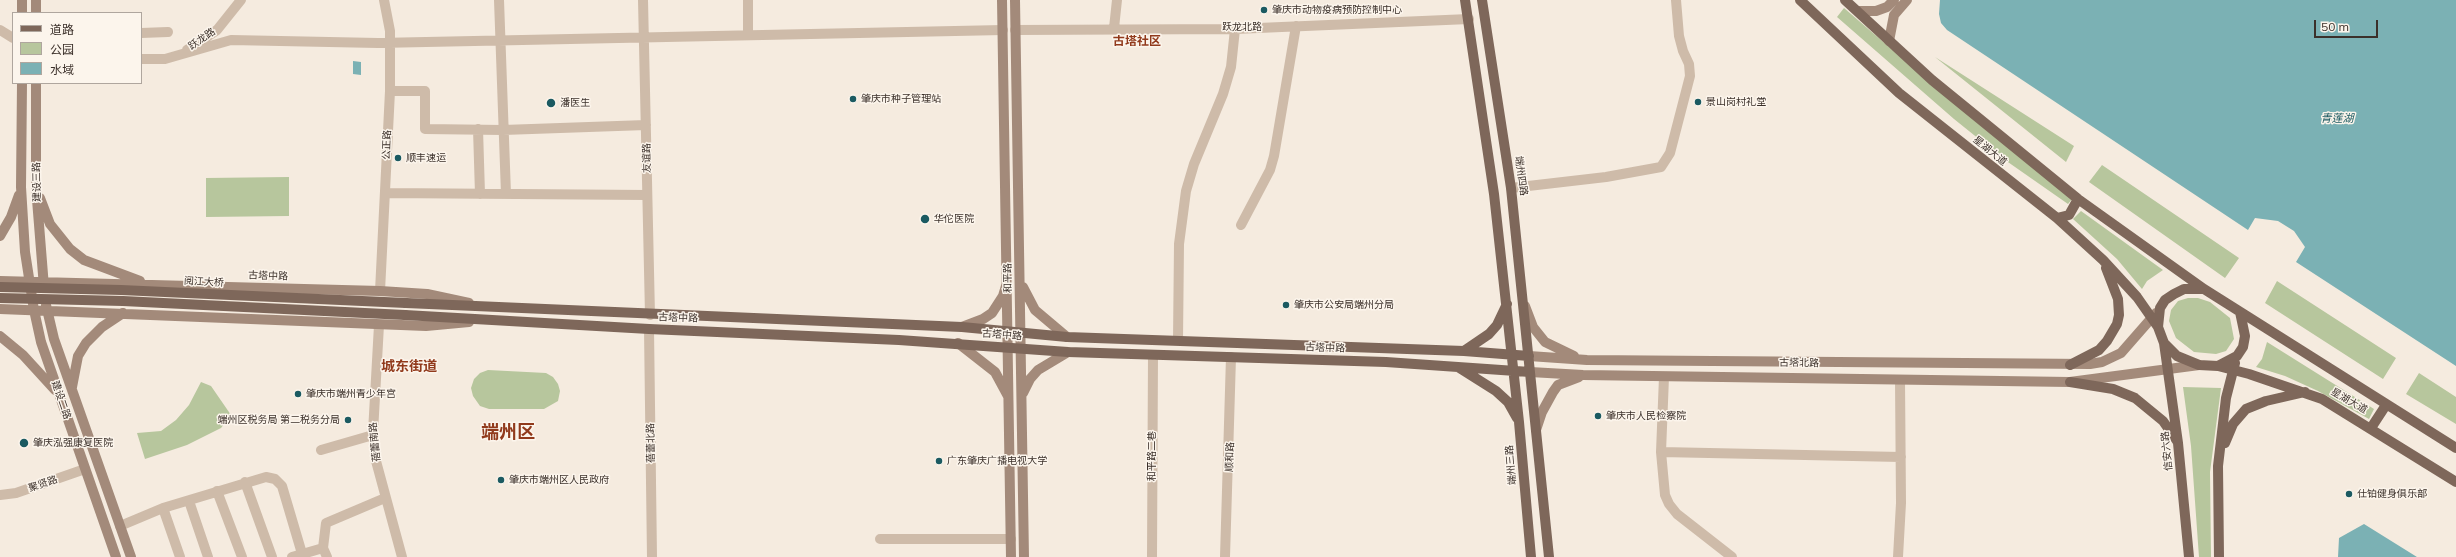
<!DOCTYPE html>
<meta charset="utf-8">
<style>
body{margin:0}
#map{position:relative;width:2456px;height:557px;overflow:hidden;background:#f5ebdf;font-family:Mulish,"Noto Sans SC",sans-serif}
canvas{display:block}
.legend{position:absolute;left:12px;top:12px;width:130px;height:72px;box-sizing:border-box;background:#fcf5ec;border:1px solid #afa69e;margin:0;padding:5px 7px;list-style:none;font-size:12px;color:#3b302a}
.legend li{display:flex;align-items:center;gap:8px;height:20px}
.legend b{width:20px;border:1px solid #afa69e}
.scale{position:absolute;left:2314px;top:20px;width:64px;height:18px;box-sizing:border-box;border:2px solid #3b302a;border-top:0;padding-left:5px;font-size:12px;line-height:14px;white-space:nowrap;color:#3b302a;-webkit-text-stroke:3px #fcf5ec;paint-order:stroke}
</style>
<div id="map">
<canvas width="2456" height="557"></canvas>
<ul class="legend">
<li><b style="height:5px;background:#7e675a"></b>道路</li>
<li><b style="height:11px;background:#b7c69d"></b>公园</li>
<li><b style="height:11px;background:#7bb1b4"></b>水域</li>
</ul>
<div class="scale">50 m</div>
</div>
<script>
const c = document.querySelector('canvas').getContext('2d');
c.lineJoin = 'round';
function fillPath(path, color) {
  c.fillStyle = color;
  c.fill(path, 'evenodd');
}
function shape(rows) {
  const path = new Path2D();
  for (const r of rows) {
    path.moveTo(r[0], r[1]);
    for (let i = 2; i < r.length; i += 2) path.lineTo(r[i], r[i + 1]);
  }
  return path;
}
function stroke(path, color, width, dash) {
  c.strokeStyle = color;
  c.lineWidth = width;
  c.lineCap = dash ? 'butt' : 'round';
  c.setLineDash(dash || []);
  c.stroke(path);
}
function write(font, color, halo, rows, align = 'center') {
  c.font = font + ' Mulish,"Noto Sans SC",sans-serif';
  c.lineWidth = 3;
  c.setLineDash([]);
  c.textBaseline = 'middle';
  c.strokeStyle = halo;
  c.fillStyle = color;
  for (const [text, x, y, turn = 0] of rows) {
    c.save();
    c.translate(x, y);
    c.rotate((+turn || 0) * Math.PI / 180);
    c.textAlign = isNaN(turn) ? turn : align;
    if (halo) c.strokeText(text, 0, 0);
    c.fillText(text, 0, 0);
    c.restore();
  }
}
const green = shape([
 [1844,8,1962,110,2073,198,2068,204,2005,160,1954,119,1837,17],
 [1935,57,2074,146,2066,162],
 [2102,165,2239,258,2225,278,2089,182],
 [289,177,289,216,206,217,206,178],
 [2081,211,2163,270,2147,281,2142,289,2117,259,2073,219],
 [2277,281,2396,358,2383,379,2265,303],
 [2188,298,2198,298,2210,302,2230,318,2234,339,2226,351,2216,354,2194,352,2176,338,2169,321,2171,310,2178,301],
 [2267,342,2374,409,2369,419,2318,391,2285,376,2256,367,2262,359],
 [488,370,546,373,553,377,558,384,560,391,558,401,544,409,489,409,480,406,473,396,471,388,474,379,480,373],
 [2419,373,2456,397,2456,424,2406,394],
 [201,382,211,386,231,415,221,428,187,445,145,459,137,433,161,431,176,420,189,405],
 [2183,387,2221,388,2210,472,2211,557,2199,557,2191,446]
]);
const water = shape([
 [1940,0,2456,0,2456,366,2296,262,2305,247,2294,231,2278,221,2255,218,2248,230,1947,30,1941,23,1939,14],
 [353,61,361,62,361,75,353,74],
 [2364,524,2417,557,2338,557,2339,538]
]);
const street = shape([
 [499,0,506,194],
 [643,0,650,315],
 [1114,28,1117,0],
 [0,30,13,38],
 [1015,30,1235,29,1469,19],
 [141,33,168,32],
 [748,34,748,0],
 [187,50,217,30,241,0],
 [141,59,165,59,231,40,378,43,1003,30],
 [390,91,425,91,425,129,503,130,646,125],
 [478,129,480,194],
 [1511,188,1606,177,1661,167,1670,153,1690,76,1689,64,1683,51,1679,36,1676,0],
 [385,193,647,195],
 [1241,225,1270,170,1274,156,1296,26],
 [380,291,390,91,390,31,384,0],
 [379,325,373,432,376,461,402,557],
 [649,329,652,557],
 [1178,340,1179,244,1186,191,1194,164,1223,94,1231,67,1235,29],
 [1664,377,1661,452,1665,495,1669,504,1677,514,1732,557],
 [321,450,373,435],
 [1661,452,1901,457],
 [245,482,272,557],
 [217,491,242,557],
 [0,495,16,493,85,469],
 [189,501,208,557],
 [163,508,180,557],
 [120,526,163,508,266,477,275,479,282,486,303,557],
 [880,539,1011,539],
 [292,557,323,548],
 [327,557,323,548,326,523,385,498],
 [1152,557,1153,355],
 [1225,557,1231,357],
 [1898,557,1901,503,1900,381]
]);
const secondary = shape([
 [36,0,36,13],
 [1002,0,1011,557],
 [1015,0,1024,557],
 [1858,11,1876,11,1887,7,1894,0],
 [22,13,22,0],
 [1889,41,1894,15,1907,0],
 [22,83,21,187,25,252,34,310,41,342,116,557],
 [36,83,36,187,44,287],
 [40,198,50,224,70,249,84,260,140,281],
 [0,236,11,217,19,195],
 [0,281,380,291,427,294,469,303],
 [1023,287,1035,310,1067,337],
 [46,305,54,339,131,557],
 [1525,306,1533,327,1545,342,1574,356],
 [0,309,426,326,469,322],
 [962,327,983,319,992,313,1003,296,1006,286],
 [0,336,23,355,55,390],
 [958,343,995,372,1008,396],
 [1529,356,1587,360,2090,364,2102,362,2121,353,2156,313],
 [1530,372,1583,375,2070,382,2199,365],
 [72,387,78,356,86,343,102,327,123,313],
 [1023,393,1030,379,1038,370,1068,352],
 [1536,430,1542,412,1553,392,1558,385,1579,377]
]);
const primary = shape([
 [1465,0,1494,194,1519,422,1531,557],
 [1482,0,1511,188,1549,557],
 [1800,0,1899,93,2057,218,2103,260,2137,297,2158,327],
 [1845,0,1932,80,2078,199,2204,289,2456,448],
 [2057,218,2069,215,2078,199],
 [2204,289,2184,289,2174,294,2165,300,2160,308,2158,327,2164,343,2177,356,2199,365,2218,366,2237,356,2243,347,2245,336,2240,312],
 [406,303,962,327,1067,337,1464,351,1529,356],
 [405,315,649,329,899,340,1068,352,1386,362,1530,372],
 [2164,343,2178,443,2189,557],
 [1464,351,1489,334,1497,325,1507,304],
 [2070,365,2099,350,2107,341,2117,324,2119,315,2118,299,2106,268],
 [2218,366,2249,374,2322,399,2456,482],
 [1458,367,1496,391,1508,402,1517,418],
 [2070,382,2113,389,2135,398,2163,421,2177,441],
 [2371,428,2386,405],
 [2225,443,2233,424,2246,409,2266,401,2305,392],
 [2219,557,2218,466,2226,398,2235,363]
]);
const primaryBridge = shape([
 [0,287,121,290,406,303],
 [0,298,123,301,405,315]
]);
const markers = [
 [1264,10,4,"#1b5a61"],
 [853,99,4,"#1b5a61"],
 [1698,102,4,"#1b5a61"],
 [551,103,5,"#1b5a61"],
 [398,158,4,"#1b5a61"],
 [925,219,5,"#1b5a61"],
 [1286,305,4,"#1b5a61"],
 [298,394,4,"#1b5a61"],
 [1598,416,4,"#1b5a61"],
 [348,420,4,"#1b5a61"],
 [24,443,5,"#1b5a61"],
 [939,461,4,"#1b5a61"],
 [501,480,4,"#1b5a61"],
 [2349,494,4,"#1b5a61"]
];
const poiNames = [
 ["肇庆市动物疫病预防控制中心",1272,10],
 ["肇庆市种子管理站",861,99],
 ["景山岗村礼堂",1706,102],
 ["潘医生",560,103],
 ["顺丰速运",406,158],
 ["华佗医院",934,219],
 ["肇庆市公安局端州分局",1294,305],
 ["肇庆市端州青少年宫",306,394],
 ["肇庆市人民检察院",1606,416],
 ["端州区税务局 第二税务分局",340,420,"right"],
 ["肇庆泓强康复医院",33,443],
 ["广东肇庆广播电视大学",947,461],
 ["肇庆市端州区人民政府",509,480],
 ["仕铂健身俱乐部",2357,494]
];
const streetNames = [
 ["跃龙北路",1242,27],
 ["跃龙路",202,39,-34],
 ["公正路",387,145,-88],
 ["星湖大道",1990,151,39],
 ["友谊路",647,158,-91],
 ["端州四路",1521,176,82],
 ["建设三路",37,182,-91],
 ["古塔中路",268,276,2],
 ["和平路",1008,278,-91],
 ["阅江大桥",204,282,3],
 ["古塔中路",678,318,2],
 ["古塔中路",1002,335,4],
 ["古塔中路",1325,348,2],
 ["古塔北路",1799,363,1],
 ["建设二路",61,400,71],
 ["星湖大道",2349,401,30],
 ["蓓蕾南路",375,442,-96],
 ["蓓蕾北路",651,443,-91],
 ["信安六路",2167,451,-96],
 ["和平路二巷",1152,456,-90],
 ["顺和路",1230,457,-88],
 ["端州三路",1511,465,-95],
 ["聚贤路",43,484,-19]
];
const waterNames = [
 ["青莲湖",2337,119]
];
const quarterNames = [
 ["古塔社区",1137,41]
];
const districtNames = [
 ["城东街道",409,367]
];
const townNames = [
 ["端州区",508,433]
];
fillPath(green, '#b7c69d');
fillPath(water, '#7bb1b4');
stroke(street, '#cebba9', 10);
stroke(secondary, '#a38a7a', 10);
stroke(primary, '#7e675a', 10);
stroke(primaryBridge, '#7e675a', 10);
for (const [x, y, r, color] of markers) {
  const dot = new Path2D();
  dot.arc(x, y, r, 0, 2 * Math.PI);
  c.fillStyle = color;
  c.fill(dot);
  stroke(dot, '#fcf5ec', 1.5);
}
write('10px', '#3b302a', '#fcf5ec', poiNames, 'left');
write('10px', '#3b302a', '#fcf5ec', streetNames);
write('italic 11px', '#1b5a61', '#fcf5ec', waterNames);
write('bold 12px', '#913a1c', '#fcf5ec', quarterNames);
write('bold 14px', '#913a1c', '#fcf5ec', districtNames);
write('bold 18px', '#913a1c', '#fcf5ec', townNames);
</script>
